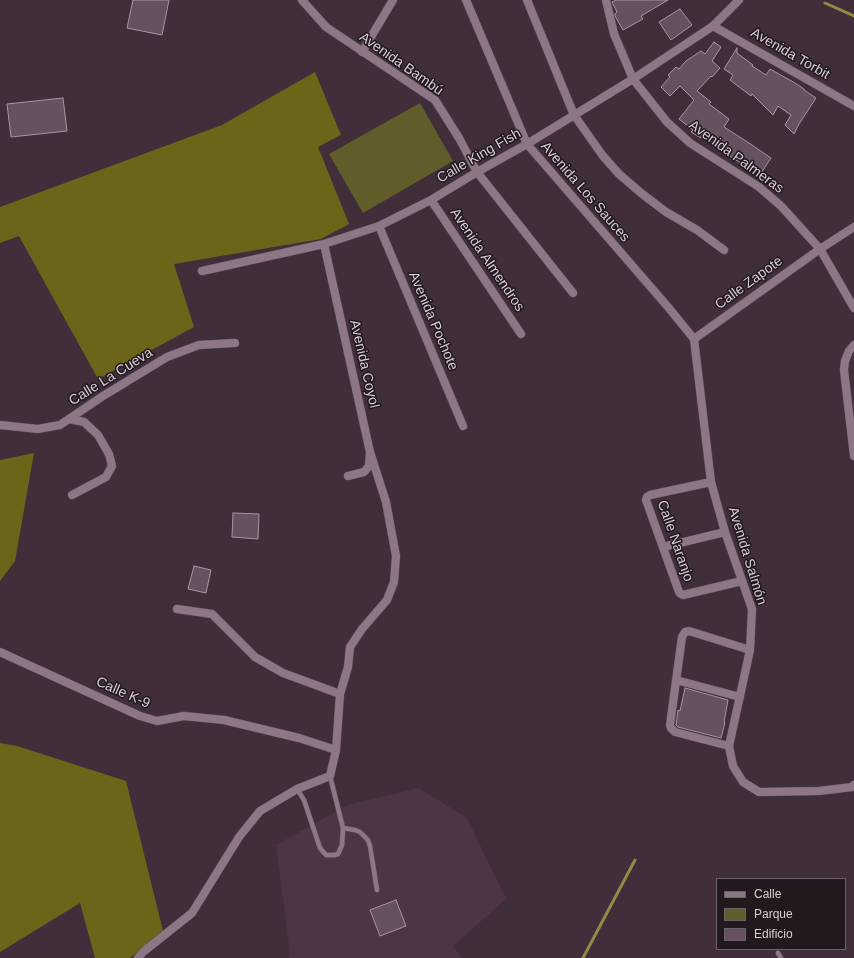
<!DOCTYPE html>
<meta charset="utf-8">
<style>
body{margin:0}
#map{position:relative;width:854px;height:958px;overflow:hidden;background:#402e3b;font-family:Helvetica,sans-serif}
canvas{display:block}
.legend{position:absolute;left:716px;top:878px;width:130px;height:72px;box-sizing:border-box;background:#22191f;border:1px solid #6b6168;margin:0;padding:5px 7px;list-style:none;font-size:12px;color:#d9cdd5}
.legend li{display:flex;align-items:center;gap:8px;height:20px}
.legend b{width:20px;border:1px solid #6b6168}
</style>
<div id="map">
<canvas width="854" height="958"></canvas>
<ul class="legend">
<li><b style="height:5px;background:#8d7786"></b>Calle</li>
<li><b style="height:11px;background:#615d2a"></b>Parque</li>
<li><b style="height:11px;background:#65515f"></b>Edificio</li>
</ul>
</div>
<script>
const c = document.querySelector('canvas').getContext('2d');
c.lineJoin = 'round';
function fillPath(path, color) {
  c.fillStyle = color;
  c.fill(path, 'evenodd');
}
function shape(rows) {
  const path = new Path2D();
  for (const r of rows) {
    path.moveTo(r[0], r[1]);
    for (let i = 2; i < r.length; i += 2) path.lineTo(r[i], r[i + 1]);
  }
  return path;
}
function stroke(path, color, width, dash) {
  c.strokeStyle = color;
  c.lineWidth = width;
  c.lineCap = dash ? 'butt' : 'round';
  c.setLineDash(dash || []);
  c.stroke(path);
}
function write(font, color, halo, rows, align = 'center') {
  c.font = font + ' Helvetica,sans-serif';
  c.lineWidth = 3;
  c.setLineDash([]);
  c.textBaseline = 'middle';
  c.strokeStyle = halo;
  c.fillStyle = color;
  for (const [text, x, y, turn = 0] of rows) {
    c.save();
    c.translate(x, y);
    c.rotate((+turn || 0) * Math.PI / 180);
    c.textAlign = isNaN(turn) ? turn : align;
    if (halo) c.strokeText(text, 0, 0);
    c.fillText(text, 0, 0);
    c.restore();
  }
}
const built = shape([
 [419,788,467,818,506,899,453,946,462,958,288,958,290,953,276,845,347,805]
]);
const green = shape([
 [420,103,453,161,363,213,329,154]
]);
const forest = shape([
 [315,72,341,135,318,147,349,224,321,239,174,264,194,327,98,379,19,236,0,243,0,207,222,125],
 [34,453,15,561,0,581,0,460],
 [0,743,17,746,126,781,163,931,130,958,95,958,80,903,0,952]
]);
const stream = shape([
 [825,3,854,16],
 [583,958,635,860]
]);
const building = shape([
 [133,0,169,0,162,35,127,28,133,0],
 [616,0,668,0,641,16,643,19,623,30,615,16,615,14,617,12,612,2,616,0],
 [680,9,692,25,671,40,659,22,680,9],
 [714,42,721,47,712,61,720,68,712,77,711,76,697,91,711,102,709,104,729,119,724,127,746,141,771,158,759,176,736,160,714,146,715,144,702,136,701,138,691,132,693,130,679,119,694,100,680,86,670,96,661,87,670,77,668,75,676,67,679,69,686,61,701,51,705,54,714,42],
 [737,48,737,53,753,65,752,66,766,75,770,69,795,83,804,89,804,90,816,98,799,124,794,134,785,125,791,115,778,106,773,115,752,94,751,96,730,80,733,75,724,69,737,48],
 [63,98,67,131,11,137,7,104,63,98],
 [233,513,259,514,258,539,232,537,233,513],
 [194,566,211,570,206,593,188,589,194,566],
 [685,688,728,700,724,722,725,723,721,738,678,727,676,725,678,710,680,711,685,688],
 [396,900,406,926,380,936,370,910,396,900]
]);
const service = shape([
 [297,789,304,800,320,848,326,855,335,855,338,854,342,845,343,828,330,776],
 [343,828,355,830,360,832,368,840,370,846,377,890],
 [778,953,781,958]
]);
const minor = shape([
 [466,0,527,144,668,307,694,339],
 [527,0,574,115,603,156,619,174,641,193,666,212,697,230,724,250],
 [606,0,614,34,633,79,667,122,690,143,759,187,781,206,820,249,854,308],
 [713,26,854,106],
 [362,52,393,0],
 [431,200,521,334],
 [379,226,463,426],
 [324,244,370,452,369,466,364,472,348,476],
 [202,271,324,244,379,226,431,200,477,172,573,293],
 [694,339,711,482,725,532,752,609,750,650,729,746,733,766,743,782,759,792,819,791,852,787,854,785],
 [694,339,820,249,854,227],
 [854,345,849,351,845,361,844,370,854,456],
 [69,419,84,422,98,435,109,454,112,466,106,477,72,495],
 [0,425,38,429,60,425,103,396,167,357,199,345,235,343],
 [711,482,650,495,647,497,646,500,679,592,681,594,683,595,742,581],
 [663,547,725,532],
 [177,609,212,614,255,657,283,673,340,694],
 [0,652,140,716,157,721,184,716,224,720,299,738,336,750],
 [676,680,740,697],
 [729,746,675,732,671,728,670,725,682,637,685,632,689,631,750,650],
 [138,958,143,952,192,913,239,837,260,811,297,789,330,776,336,750,340,694,348,667,350,647,362,629,387,600,394,582,396,556,386,502,370,452]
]);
const tertiary = shape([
 [302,0,326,27,435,100,459,138,477,172,527,144,633,79,713,26,739,0]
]);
const streetNames = [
 ["Avenida Torbit",790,54,30],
 ["Avenida Bambú",401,64,35],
 ["Calle King Fish",479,156,-30],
 ["Avenida Palmeras",736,157,36],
 ["Avenida Los Sauces",585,192,49],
 ["Avenida Almendros",487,260,56],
 ["Calle Zapote",749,283,-36],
 ["Avenida Pochote",433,321,67],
 ["Avenida Coyol",364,364,77],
 ["Calle La Cueva",111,377,-32],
 ["Calle Naranjo",675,541,71],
 ["Avenida Salmón",747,556,73],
 ["Calle K-9",123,693,24]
];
fillPath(built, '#4d3546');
fillPath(green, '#615d2a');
fillPath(forest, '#6b651a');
stroke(stream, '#908b44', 3);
fillPath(building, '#65515f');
stroke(building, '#aa94a3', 1);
stroke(service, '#5c4d58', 5.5);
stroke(minor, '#5c4d58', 9);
stroke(tertiary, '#5c4d58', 9);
stroke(service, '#8d7786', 4.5);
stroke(minor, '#8d7786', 8);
stroke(tertiary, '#8d7786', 8);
write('14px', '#d9cdd5', '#22191f', streetNames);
</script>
